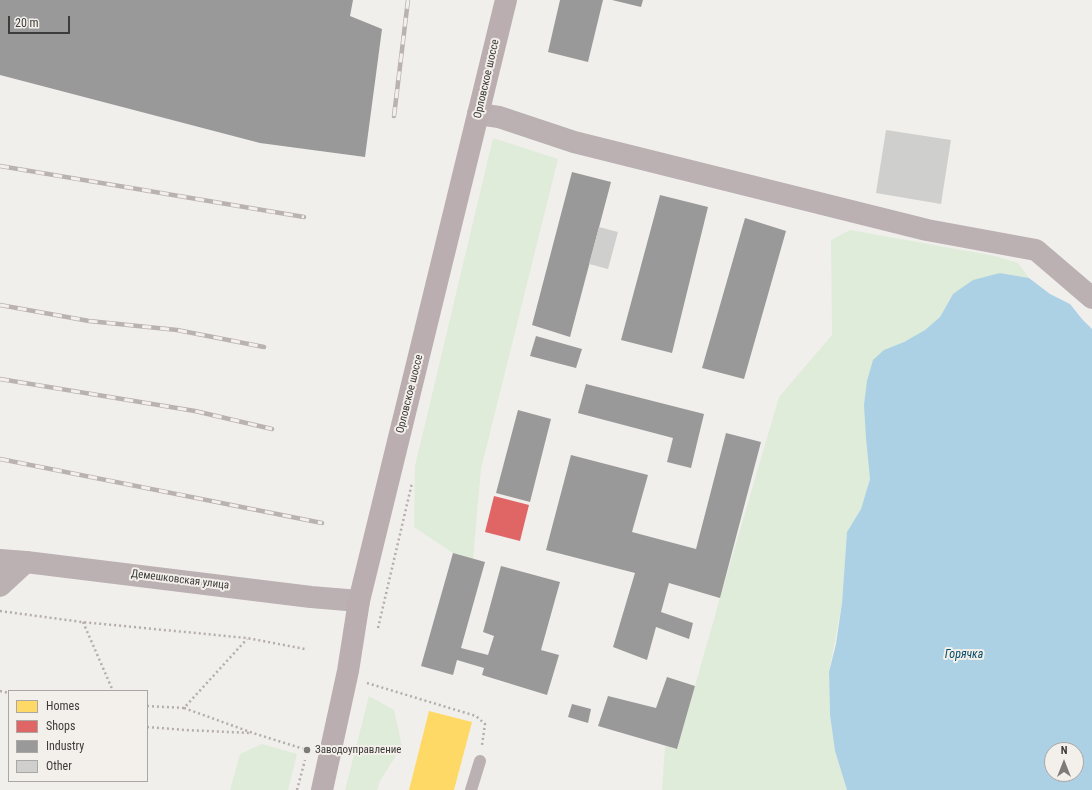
<!DOCTYPE html>
<meta charset="utf-8">
<style>
body{margin:0}
#map{position:relative;width:1092px;height:790px;overflow:hidden;background:#f1efec;font-family:"Roboto Condensed",sans-serif}
canvas{display:block}
.legend{position:absolute;left:8px;top:690px;width:140px;height:92px;box-sizing:border-box;background:#f3efea;border:1px solid #aba7a4;margin:0;padding:5px 7px;list-style:none;font-size:12px;color:#3e3c3a}
.legend li{display:flex;align-items:center;gap:8px;height:20px}
.legend b{width:20px;border:1px solid #aba7a4}
.north{position:absolute;left:1044px;top:742px;width:40px;height:40px;box-sizing:border-box;background:#f3efea;border:1px solid #aba7a4;border-radius:50%;rotate:0deg;font-size:11px;font-weight:700;line-height:16px;text-align:center;color:#3e3c3a}
.north::after{content:'';display:block;margin:auto;width:14px;height:18px;background:#7d7b78;clip-path:polygon(50% 0,100% 100%,50% 72%,0 100%)}
.scale{position:absolute;left:8px;top:16px;width:62px;height:18px;box-sizing:border-box;border:2px solid #3e3c3a;border-top:0;padding-left:5px;font-size:12px;line-height:14px;white-space:nowrap;color:#3e3c3a;-webkit-text-stroke:3px #f3efea;paint-order:stroke}
</style>
<div id="map">
<canvas width="1092" height="790"></canvas>
<ul class="legend">
<li><b style="height:11px;background:#ffd966"></b>Homes</li>
<li><b style="height:11px;background:#e06666"></b>Shops</li>
<li><b style="height:11px;background:#999"></b>Industry</li>
<li><b style="height:11px;background:#cfcfce"></b>Other</li>
</ul>
<div class="north">N</div>
<div class="scale">20 m</div>
</div>
<script>
const c = document.querySelector('canvas').getContext('2d');
c.lineJoin = 'round';
function fillPath(path, color) {
  c.fillStyle = color;
  c.fill(path, 'evenodd');
}
function shape(rows) {
  const path = new Path2D();
  for (const r of rows) {
    path.moveTo(r[0], r[1]);
    for (let i = 2; i < r.length; i += 2) path.lineTo(r[i], r[i + 1]);
  }
  return path;
}
function stroke(path, color, width, dash) {
  c.strokeStyle = color;
  c.lineWidth = width;
  c.lineCap = dash ? 'butt' : 'round';
  c.setLineDash(dash || []);
  c.stroke(path);
}
function write(font, color, halo, rows, align = 'center') {
  c.font = font + ' "Roboto Condensed",sans-serif';
  c.lineWidth = 4;
  c.setLineDash([]);
  c.textBaseline = 'middle';
  c.strokeStyle = halo;
  c.fillStyle = color;
  for (const [text, x, y, turn = 0] of rows) {
    c.save();
    c.translate(x, y);
    c.rotate((+turn || 0) * Math.PI / 180);
    c.textAlign = isNaN(turn) ? turn : align;
    if (halo) c.strokeText(text, 0, 0);
    c.fillText(text, 0, 0);
    c.restore();
  }
}
const green = shape([
 [493,138,558,159,481,469,473,559,453,553,414,527,415,466],
 [850,230,995,256,1018,263,1029,278,1000,273,953,294,940,317,925,330,904,342,884,350,870,479,861,509,847,532,842,603,829,672,830,715,835,751,847,790,662,790,665,746,677,749,720,598,779,397,832,335,831,240],
 [369,696,394,710,402,746,380,781,377,790,345,790],
 [262,744,297,754,288,790,230,790,240,754]
]);
const water = shape([
 [1000,273,1029,278,1050,294,1070,304,1082,319,1092,329,1092,790,847,790,835,751,830,715,829,672,836,644,842,603,847,532,861,509,870,479,866,438,864,405,867,381,873,360,884,350,904,342,925,330,940,317,953,294,973,280],
 [1052,750,1076,750,1076,774,1052,774]
]);
const homes = shape([
 [429,711,472,722,454,790,409,790]
]);
const shops = shape([
 [494,496,529,505,520,541,485,532]
]);
const industry = shape([
 [0,0,353,0,350,16,382,29,365,157,260,143,0,75],
 [560,0,603,0,588,62,548,52],
 [612,0,643,0,641,7],
 [572,172,611,182,570,337,532,325],
 [660,195,708,207,672,353,621,340],
 [745,218,786,231,744,379,702,368],
 [536,336,582,349,576,368,530,356],
 [586,384,704,414,691,468,667,462,673,438,578,413],
 [518,410,551,419,530,502,496,493],
 [726,433,761,442,720,598,669,583,661,612,693,623,689,639,656,627,647,660,613,647,635,573,546,550,571,455,648,475,632,532,696,549],
 [453,553,485,562,461,648,488,655,494,636,483,632,501,566,560,582,541,650,559,655,547,695,482,675,484,668,457,660,453,675,421,666],
 [667,677,695,686,677,749,598,726,608,696,656,708],
 [572,704,591,709,588,723,568,717]
]);
const building = shape([
 [886,130,951,140,941,204,876,193],
 [599,227,618,232,608,269,589,264]
]);
const path = shape([
 [0,611,82,622,247,638,305,649],
 [83,622,113,691],
 [378,628,412,483],
 [367,683,476,716,485,724,482,745],
 [0,691,9,693],
 [147,706,184,708,247,639],
 [184,708,253,733,307,750,307,753],
 [147,727,185,730,251,733],
 [297,790,305,760]
]);
const service = shape([
 [471,790,480,761]
]);
const minor = shape([
 [478,114,499,117,574,142,927,230,1036,250,1092,298],
 [0,586,26,562]
]);
const tertiary = shape([
 [0,560,26,562,311,597,359,601]
]);
const secondary = shape([
 [322,790,348,671,359,601,506,0]
]);
const rail = shape([
 [394,116,408,0],
 [0,166,304,217],
 [0,305,89,321,177,330,264,347],
 [0,379,195,411,272,429],
 [0,459,322,523]
]);
const markers = [
 [307,750,4,"#7d7b78"]
];
const streetNames = [
 ["Орловское шоссе",487,79,-77],
 ["Орловское шоссе",410,394,-76],
 ["Демешковская улица",180,580,7]
];
const poiNames = [
 ["Заводоуправление",315,750]
];
const waterNames = [
 ["Горячка",964,655]
];
fillPath(green, '#deecd9');
fillPath(water, '#acd1e4');
fillPath(homes, '#ffd966');
fillPath(shops, '#e06666');
fillPath(industry, '#999');
fillPath(building, '#cfcfce');
stroke(path, '#b5acad', 2.5, [2, 3]);
stroke(service, '#bbb0b2', 12);
stroke(minor, '#bbb0b2', 22);
stroke(tertiary, '#bbb0b2', 22);
stroke(secondary, '#baaeb0', 22);
stroke(rail, '#b9b2b1', 4.5);
stroke(rail, '#f3efea', 3, [9]);
for (const [x, y, r, color] of markers) {
  const dot = new Path2D();
  dot.arc(x, y, r, 0, 2 * Math.PI);
  c.fillStyle = color;
  c.fill(dot);
  stroke(dot, '#f3efea', 1.5);
}
write('11px', '#3e3c3a', '#f3efea', streetNames);
write('11px', '#3e3c3a', '#f3efea', poiNames, 'left');
write('italic 12px', '#054d69', '#f3efea', waterNames);
</script>
